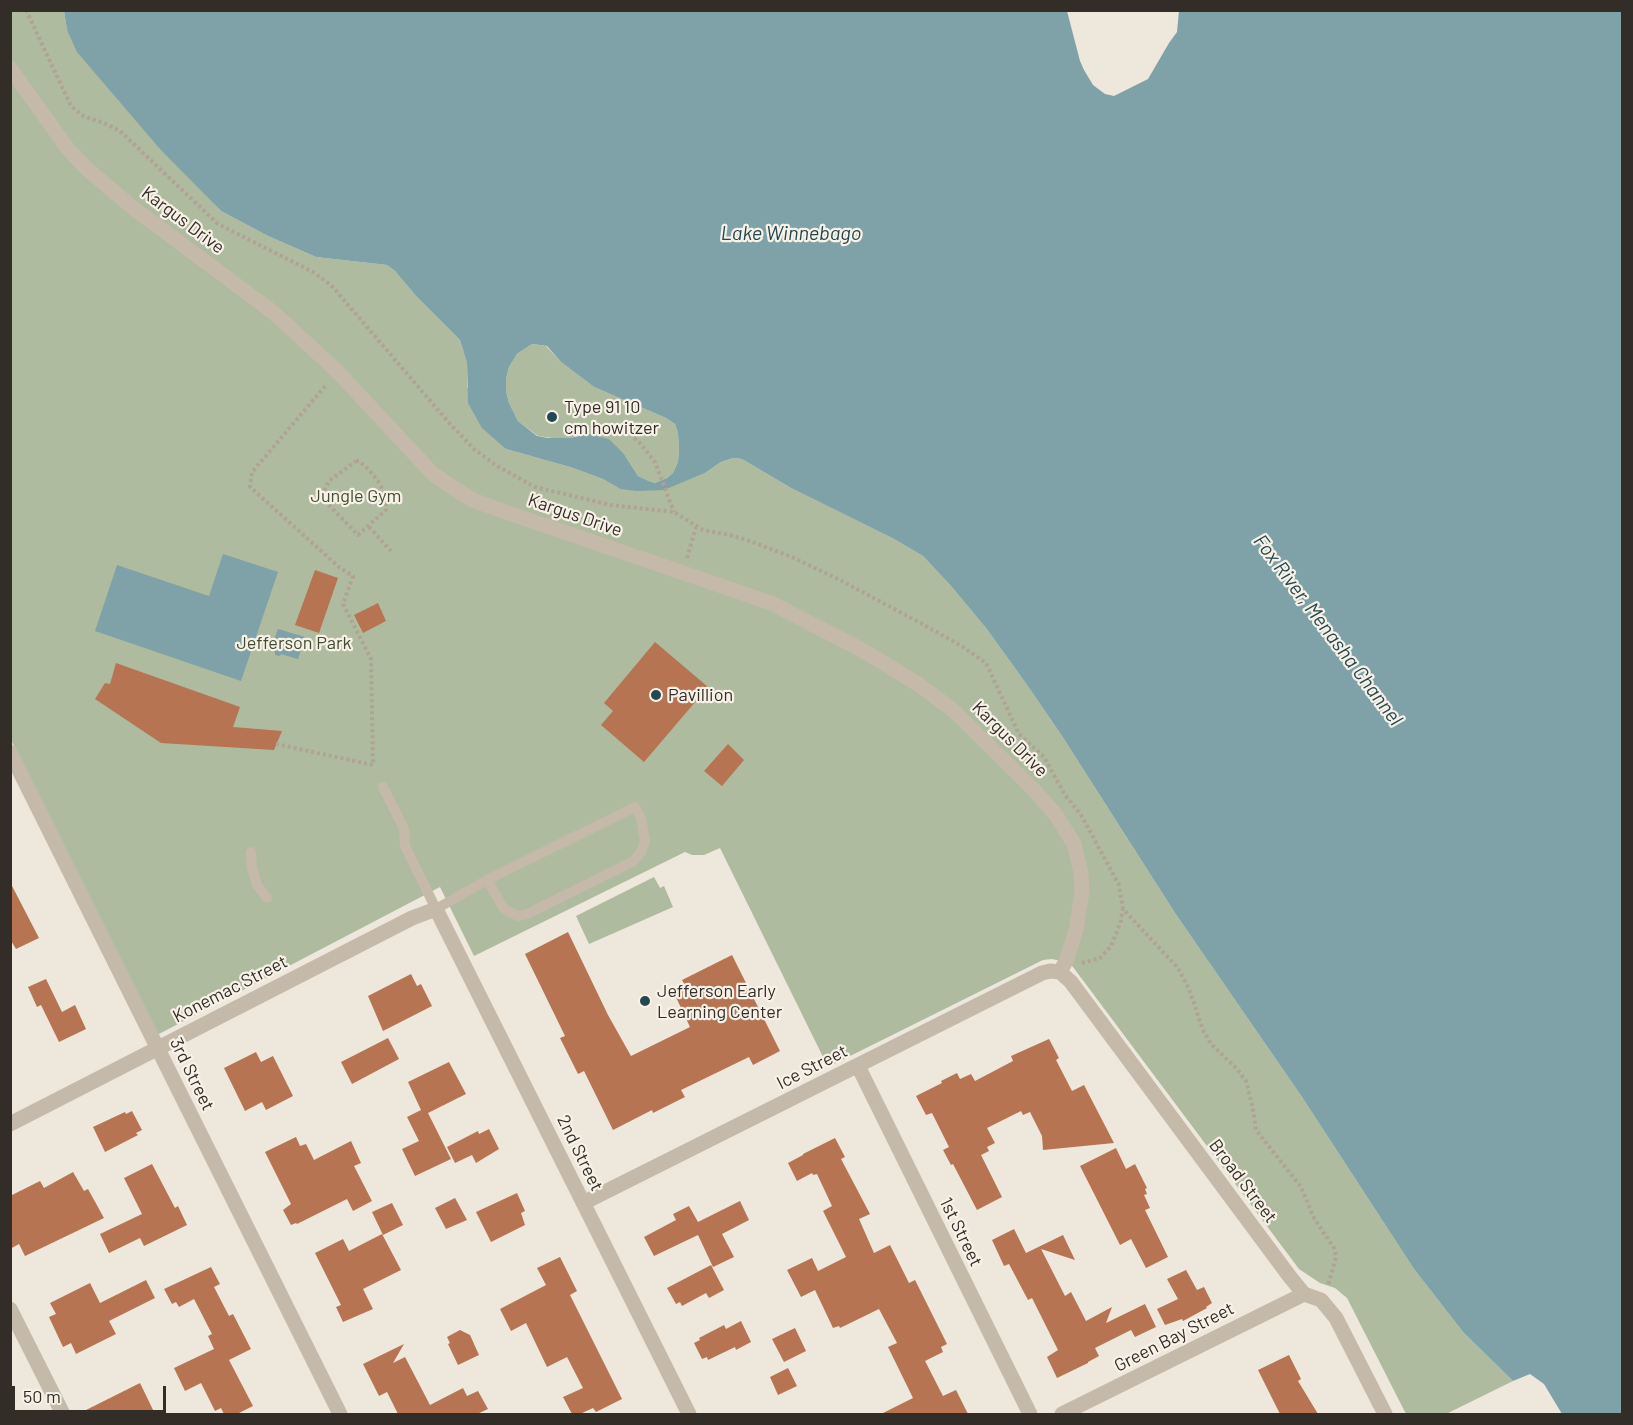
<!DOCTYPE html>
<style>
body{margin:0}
#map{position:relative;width:1633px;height:1425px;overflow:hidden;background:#eee7dc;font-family:Barlow,sans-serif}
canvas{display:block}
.frame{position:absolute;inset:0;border:12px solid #332d28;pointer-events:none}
.scale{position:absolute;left:12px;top:1386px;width:154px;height:27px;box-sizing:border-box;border:3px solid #332d28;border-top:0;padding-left:8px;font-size:18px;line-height:21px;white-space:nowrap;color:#332d28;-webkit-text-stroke:4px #f7f1e7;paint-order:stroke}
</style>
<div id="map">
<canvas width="1633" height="1425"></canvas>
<div class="frame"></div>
<div class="scale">50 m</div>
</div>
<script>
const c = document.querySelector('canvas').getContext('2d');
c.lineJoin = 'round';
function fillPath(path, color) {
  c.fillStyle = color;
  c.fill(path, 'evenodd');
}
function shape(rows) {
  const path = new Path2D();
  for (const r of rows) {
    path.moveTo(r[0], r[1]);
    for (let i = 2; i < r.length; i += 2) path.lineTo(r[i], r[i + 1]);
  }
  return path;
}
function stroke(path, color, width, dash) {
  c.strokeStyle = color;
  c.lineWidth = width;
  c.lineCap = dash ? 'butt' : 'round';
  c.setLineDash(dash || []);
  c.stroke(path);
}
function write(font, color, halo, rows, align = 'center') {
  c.font = font + ' Barlow,sans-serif';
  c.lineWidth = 4.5;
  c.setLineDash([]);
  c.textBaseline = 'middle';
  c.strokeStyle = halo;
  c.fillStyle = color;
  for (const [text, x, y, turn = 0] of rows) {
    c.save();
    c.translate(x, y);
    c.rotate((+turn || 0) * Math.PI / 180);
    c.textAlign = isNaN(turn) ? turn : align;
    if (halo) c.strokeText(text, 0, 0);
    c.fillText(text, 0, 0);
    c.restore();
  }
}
const green = shape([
 [11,11,64,11,67,30,182,170,221,211,268,236,316,257,387,265,395,271,416,296,460,340,467,363,467,387,506,449,570,467,603,479,620,489,672,486,705,473,721,462,733,458,742,459,791,488,894,539,923,556,951,586,986,628,1025,682,1062,736,1175,913,1302,1097,1414,1269,1463,1332,1513,1381,1446,1414,1406,1414,1347,1298,1335,1288,1320,1283,1299,1269,1070,963,1052,959,1043,960,828,1067,720,848,704,855,692,855,685,852,474,956,440,887,157,1035,11,740],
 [532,344,546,346,561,362,594,387,666,418,675,424,678,433,679,449,678,462,673,473,667,478,655,483,649,481,638,476,624,454,581,434,571,438,559,439,538,436,518,421,509,403,506,391,506,379,509,367,517,354],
 [654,877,660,888,664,886,673,907,589,944,576,916]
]);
const water = shape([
 [64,11,1067,11,1080,61,1084,70,1093,85,1105,94,1114,96,1148,79,1169,43,1177,32,1179,11,1622,11,1622,1414,1562,1414,1544,1384,1530,1374,1513,1381,1463,1332,1414,1269,1302,1097,1175,913,1062,736,1025,682,986,628,951,586,923,556,894,539,791,488,742,459,733,458,721,462,705,473,664,490,637,491,620,489,603,479,570,467,506,449,482,428,468,403,467,363,460,340,416,296,395,271,387,265,316,257,268,236,221,211,160,149,77,52,67,30],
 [532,344,547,346,561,362,594,387,666,418,675,424,678,433,679,449,678,462,673,473,667,478,655,483,649,481,638,476,624,454,609,439,588,434,570,438,548,438,537,436,518,421,509,403,506,391,506,379,509,367,517,354],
 [223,554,278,572,241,681,95,631,117,565,209,596],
 [278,629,305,637,298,659,281,654,280,656,275,655,275,652,270,650]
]);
const building = shape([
 [315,570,338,578,319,633,295,625],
 [378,603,386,621,363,633,354,615],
 [655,642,708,687,644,762,601,725,613,711,604,703],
 [116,663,240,707,233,727,282,731,274,750,161,743,95,699,105,683,110,684],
 [728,744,744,760,722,786,704,771],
 [10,882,39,938,16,949,10,939],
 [568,932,608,1015,631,1056,690,1027,674,993,686,987,682,980,732,955,780,1051,753,1065,749,1057,681,1090,685,1097,653,1113,652,1110,613,1130,584,1071,578,1074,560,1038,565,1036,525,954],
 [411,974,417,986,421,984,432,1006,383,1031,368,996],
 [46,979,62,1012,75,1005,86,1029,59,1042,41,1005,37,1007,28,987],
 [388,1038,399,1059,352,1084,341,1062],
 [1049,1039,1059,1058,1056,1060,1072,1091,1084,1085,1114,1143,1043,1150,1042,1136,1030,1112,1023,1115,1021,1111,987,1128,995,1143,987,1147,989,1151,981,1155,1002,1197,977,1210,953,1164,951,1165,943,1150,949,1147,932,1113,926,1115,916,1096,942,1083,941,1081,957,1073,960,1079,971,1074,975,1081,1013,1061,1011,1056],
 [256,1052,261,1062,273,1056,293,1096,266,1110,262,1102,245,1111,224,1068],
 [449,1062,466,1094,428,1113,451,1159,415,1176,402,1149,419,1141,407,1117,421,1110,408,1082],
 [132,1111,142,1130,136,1133,138,1135,105,1152,93,1127,125,1112,126,1114],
 [489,1129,499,1149,476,1163,472,1155,455,1163,447,1147,478,1131,479,1134],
 [296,1137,300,1146,306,1144,314,1160,351,1141,361,1163,354,1166,372,1201,353,1211,347,1199,297,1224,296,1223,291,1225,283,1210,291,1204,265,1152],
 [835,1138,845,1157,841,1159,870,1214,859,1219,874,1253,890,1245,909,1283,915,1280,947,1344,941,1347,943,1352,925,1361,943,1396,956,1390,968,1414,881,1414,913,1398,888,1347,897,1343,879,1309,840,1328,839,1326,833,1328,815,1290,801,1297,787,1270,812,1258,818,1271,846,1257,823,1211,832,1206,817,1174,813,1175,812,1173,797,1181,788,1163,803,1155,803,1154],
 [1116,1148,1126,1169,1135,1164,1147,1188,1145,1189,1147,1194,1144,1195,1150,1208,1145,1210,1168,1257,1146,1268,1131,1239,1120,1245,1080,1166],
 [152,1164,175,1208,178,1206,187,1225,144,1246,140,1238,109,1253,100,1234,142,1214,124,1178],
 [73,1172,84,1191,88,1189,104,1218,25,1256,19,1244,10,1249,10,1196,40,1181,44,1188],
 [517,1193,525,1211,521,1213,525,1225,491,1242,476,1212],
 [455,1198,467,1220,446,1229,435,1208],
 [740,1201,749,1220,722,1234,734,1257,713,1267,698,1235,654,1256,644,1237,676,1220,673,1214,689,1206,698,1222],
 [392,1203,403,1225,383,1235,372,1212],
 [1014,1229,1026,1253,1063,1235,1075,1260,1041,1249,1065,1296,1071,1292,1086,1321,1112,1307,1106,1323,1145,1304,1156,1327,1135,1337,1131,1330,1095,1348,1099,1356,1088,1362,1088,1363,1057,1378,1047,1357,1058,1350,1032,1298,1028,1300,1009,1264,1004,1266,992,1240],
 [382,1234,401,1270,363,1289,373,1309,343,1322,336,1307,341,1305,315,1253,343,1239,349,1251],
 [560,1257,577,1291,570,1295,622,1399,596,1412,593,1408,580,1414,572,1414,563,1397,583,1388,567,1357,547,1367,526,1323,511,1331,500,1309,546,1285,537,1268],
 [711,1265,724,1290,709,1298,706,1293,682,1306,680,1302,676,1304,667,1288],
 [211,1267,220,1284,214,1287,229,1316,233,1314,251,1349,229,1360,253,1406,237,1414,224,1414,221,1408,215,1411,201,1383,185,1391,174,1368,214,1349,208,1336,212,1334,194,1299,179,1307,176,1302,172,1304,164,1289],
 [1186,1270,1197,1290,1204,1287,1212,1303,1206,1307,1207,1308,1183,1321,1182,1319,1165,1325,1157,1309,1178,1299,1167,1279],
 [146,1280,155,1298,109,1321,116,1334,76,1354,71,1343,63,1347,49,1317,56,1314,50,1303,90,1283,100,1303],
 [741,1321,751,1342,736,1350,735,1347,708,1360,707,1357,702,1359,694,1343,700,1340,699,1338,724,1325,726,1329],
 [795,1328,806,1351,784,1362,772,1339],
 [460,1330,470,1335,479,1355,458,1365,448,1344,450,1343,447,1337],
 [404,1344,393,1363,405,1357,430,1405,463,1388,467,1396,478,1391,488,1409,477,1414,398,1414,387,1392,379,1396,363,1364],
 [1289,1355,1301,1379,1298,1381,1318,1414,1280,1414,1258,1370],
 [788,1368,797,1386,778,1395,770,1377],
 [140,1383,155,1414,78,1414]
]);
const path = shape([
 [26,10,71,106,83,116,104,123,120,131,218,224,313,272,331,285,451,425,474,449,497,466,535,487,611,505,674,512,703,530,730,535,750,541,794,558,842,581,924,625,963,647,986,663,1019,734,1044,757,1065,795,1081,815,1092,835,1119,885,1123,909,1178,968,1189,989,1203,1030,1211,1044,1237,1069,1246,1081,1252,1104,1256,1130,1301,1187,1314,1218,1334,1248,1336,1257,1328,1286],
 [634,438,641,444,655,462,674,512],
 [356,461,359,461,370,471,378,481,383,490,386,503,386,510,358,535,328,504,324,491,329,481,356,461],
 [369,527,391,551],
 [687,558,696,527],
 [276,744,373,765,371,659,343,604,353,576,339,567,250,487,252,472,327,384],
 [1082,963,1100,958,1111,946,1120,924,1123,909]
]);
const service = shape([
 [383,787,404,829,405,846,436,909,487,880,635,807,641,818,645,841,641,852,634,861,527,914,518,916,504,909,487,880],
 [251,852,252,868,257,885,267,898]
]);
const minor = shape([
 [10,68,68,149,87,169,132,207,274,313,338,372,432,473,452,487,473,500,497,509,771,603,864,651,918,684,954,711,1034,790,1056,815,1074,844,1081,873,1082,892,1076,930,1066,961,1060,972],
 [10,752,340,1414],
 [1060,972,1071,982,1290,1277,1304,1294,1321,1300,1336,1318,1385,1414],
 [858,1066,1030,1414],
 [10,1124,412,918,436,909,689,1414],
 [583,1203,1042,973,1050,971,1060,972],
 [10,1309,63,1414],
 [1062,1414,1304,1294]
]);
const markers = [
 [552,417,6,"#23484f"],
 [656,695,6,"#23484f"],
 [645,1001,6,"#23484f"]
];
const streetNames = [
 ["Kargus Drive",183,220,37],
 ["Kargus Drive",575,515,19],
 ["Kargus Drive",1010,739,45],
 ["Konemac Street",230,989,-27],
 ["Ice Street",812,1067,-27],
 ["3rd Street",192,1074,64],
 ["2nd Street",580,1153,64],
 ["Broad Street",1243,1181,53],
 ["1st Street",961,1232,64],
 ["Green Bay Street",1174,1337,-27]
];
const poiNames = [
 ["Type 91 10",564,407],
 ["cm howitzer",564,428],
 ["Pavillion",668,695],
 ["Jefferson Early",657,991],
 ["Learning Center",657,1012]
];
const parkNames = [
 ["Jungle Gym",356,496],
 ["Jefferson Park",294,643]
];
const waterNames = [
 ["Lake Winnebago",791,233],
 ["Fox River, Menasha Channel",1328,630,53]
];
fillPath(green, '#aebb9e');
fillPath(water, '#7ea2a8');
fillPath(building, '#b67452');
stroke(path, '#b0a394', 4, [3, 3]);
stroke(service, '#c5b9a9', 10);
stroke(minor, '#c5b9a9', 15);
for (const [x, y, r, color] of markers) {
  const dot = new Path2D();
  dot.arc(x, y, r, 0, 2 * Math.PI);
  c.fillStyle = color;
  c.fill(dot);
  stroke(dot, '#f7f1e7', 2);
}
write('18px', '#332d28', '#f7f1e7', streetNames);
write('18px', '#332d28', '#f7f1e7', poiNames, 'left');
write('18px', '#404e2f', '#f7f1e7', parkNames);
write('italic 20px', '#23484f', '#f7f1e7', waterNames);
</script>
